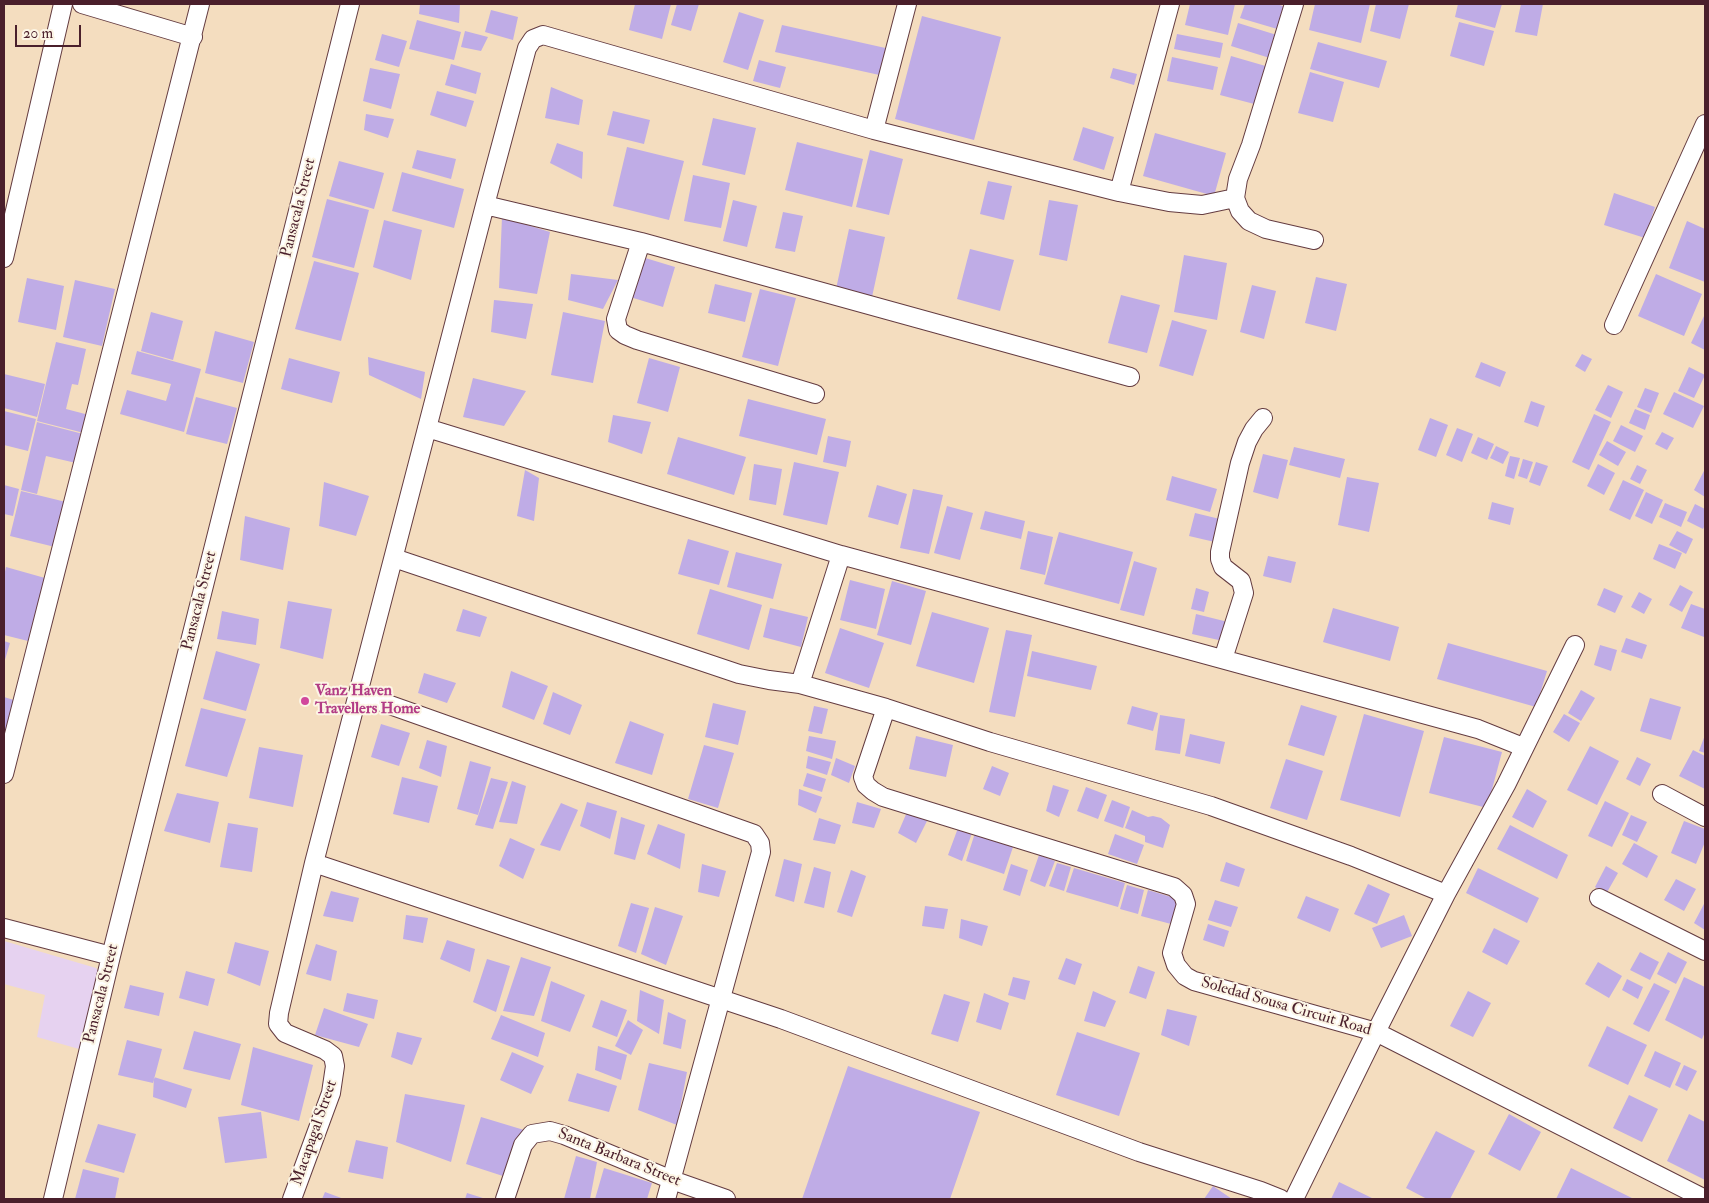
<!DOCTYPE html>
<style>
body{margin:0}
#map{position:relative;width:1709px;height:1203px;overflow:hidden;background:#f4ddbf;font-family:"IM FELL Double Pica",serif}
canvas{display:block}
.frame{position:absolute;inset:0;border:5px solid #4a1f2b;pointer-events:none}
.scale{position:absolute;left:15px;top:25px;width:66px;height:22px;box-sizing:border-box;border:2px solid #4a1f2b;border-top:0;padding-left:6px;font-size:15px;line-height:18px;white-space:nowrap;color:#4a1f2b;-webkit-text-stroke:4px #fcf5e5;paint-order:stroke}
</style>
<div id="map">
<canvas width="1709" height="1203"></canvas>
<div class="frame"></div>
<div class="scale">20 m</div>
</div>
<script>
const c = document.querySelector('canvas').getContext('2d');
c.lineJoin = 'round';
function fillPath(path, color) {
  c.fillStyle = color;
  c.fill(path, 'evenodd');
}
function shape(rows) {
  const path = new Path2D();
  for (const r of rows) {
    path.moveTo(r[0], r[1]);
    for (let i = 2; i < r.length; i += 2) path.lineTo(r[i], r[i + 1]);
  }
  return path;
}
function stroke(path, color, width, dash) {
  c.strokeStyle = color;
  c.lineWidth = width;
  c.lineCap = dash ? 'butt' : 'round';
  c.setLineDash(dash || []);
  c.stroke(path);
}
function write(font, color, halo, rows, align = 'center') {
  c.font = font + ' "IM FELL Double Pica",serif';
  c.lineWidth = 4;
  c.setLineDash([]);
  c.textBaseline = 'middle';
  c.strokeStyle = halo;
  c.fillStyle = color;
  for (const [text, x, y, turn = 0] of rows) {
    c.save();
    c.translate(x, y);
    c.rotate((+turn || 0) * Math.PI / 180);
    c.textAlign = isNaN(turn) ? turn : align;
    if (halo) c.strokeText(text, 0, 0);
    c.fillText(text, 0, 0);
    c.restore();
  }
}
const built = shape([
 [4,941,96,968,103,977,86,1051,37,1037,45,995,4,984]
]);
const building = shape([
 [420,4,460,4,459,23,419,14],
 [635,4,671,4,662,39,629,30],
 [677,4,699,4,691,31,671,25],
 [1190,4,1235,4,1228,35,1185,25],
 [1245,4,1276,4,1290,8,1284,31,1240,18],
 [1315,4,1370,4,1361,43,1309,30],
 [1376,4,1409,4,1400,39,1370,31],
 [1458,4,1502,4,1495,28,1455,17],
 [1521,4,1543,4,1537,36,1515,32],
 [491,10,518,17,513,40,485,32],
 [739,12,764,20,748,70,723,62],
 [922,16,1001,37,974,140,895,119],
 [417,20,461,32,454,60,409,49],
 [1459,22,1494,31,1484,66,1450,56],
 [1238,23,1280,36,1273,59,1231,46],
 [782,25,890,49,884,76,775,52],
 [465,31,488,37,481,51,461,47],
 [382,34,407,41,399,67,375,60],
 [1177,34,1223,43,1220,58,1174,49],
 [1318,42,1387,61,1379,88,1310,69],
 [1231,56,1269,67,1258,105,1220,95],
 [1172,57,1218,67,1213,90,1167,81],
 [759,60,786,67,780,88,753,81],
 [451,64,481,73,476,94,445,85],
 [370,68,400,74,391,109,363,101],
 [1113,68,1137,74,1134,85,1110,78],
 [1310,72,1344,82,1333,122,1298,113],
 [551,87,583,100,579,125,545,118],
 [437,91,474,101,466,127,430,115],
 [613,111,650,120,644,144,607,135],
 [366,114,394,119,388,138,364,130],
 [713,118,756,128,745,175,702,165],
 [1083,127,1114,137,1104,170,1073,160],
 [1155,133,1226,153,1214,196,1143,176],
 [797,142,863,159,852,207,785,190],
 [557,143,583,152,582,179,550,163],
 [627,147,684,161,669,220,613,206],
 [417,150,456,159,451,179,412,168],
 [870,150,903,159,889,215,856,207],
 [339,161,384,173,374,209,329,196],
 [402,172,464,189,454,228,392,211],
 [693,175,730,183,721,228,684,221],
 [988,181,1012,186,1004,220,980,214],
 [1614,193,1655,207,1645,238,1604,225],
 [327,199,369,210,354,268,312,257],
 [733,200,757,206,747,247,723,241],
 [1049,200,1078,205,1067,261,1039,255],
 [783,212,803,216,795,252,775,248],
 [502,217,550,232,537,294,499,288],
 [384,220,422,230,411,280,373,267],
 [1687,221,1705,229,1705,282,1669,268],
 [849,229,885,237,872,297,836,289],
 [970,249,1014,260,1000,311,957,299],
 [1184,255,1227,263,1217,320,1174,312],
 [642,257,675,267,663,307,630,297],
 [314,261,359,273,341,341,295,329],
 [571,274,618,280,603,309,568,300],
 [1656,274,1702,294,1684,336,1638,316],
 [1316,277,1347,284,1336,331,1305,323],
 [27,278,64,286,56,330,18,322],
 [75,280,115,289,102,346,63,337],
 [715,284,752,293,745,322,708,313],
 [1252,285,1276,291,1264,339,1240,332],
 [760,289,796,298,778,366,742,357],
 [1121,295,1160,305,1147,353,1108,343],
 [494,300,533,304,526,339,491,332],
 [151,312,183,321,173,360,141,351],
 [563,312,605,321,593,383,551,375],
 [1705,314,1705,350,1691,343],
 [1172,320,1207,330,1193,376,1159,366],
 [215,331,254,342,243,383,205,373],
 [56,342,86,349,78,385,72,384,66,409,89,415,84,433,37,421],
 [137,351,201,369,184,432,120,414,127,390,166,401,171,384,131,374],
 [1582,354,1592,359,1585,372,1575,366],
 [368,357,425,372,421,399,369,375],
 [289,358,340,372,332,403,281,389],
 [649,358,680,367,668,412,637,403],
 [1481,362,1506,372,1500,387,1475,377],
 [1689,367,1705,375,1694,398,1678,391],
 [4,374,45,384,37,417,4,408],
 [473,378,526,391,504,426,463,417],
 [1608,385,1623,392,1611,418,1595,410],
 [1645,388,1659,393,1651,413,1637,407],
 [1674,392,1704,406,1693,428,1663,414],
 [196,397,237,408,227,444,186,434],
 [748,399,826,419,817,455,739,436],
 [1531,401,1545,406,1538,427,1524,422],
 [1635,409,1650,415,1645,430,1629,423],
 [4,411,36,419,28,451,4,445],
 [1594,414,1611,422,1589,470,1572,462],
 [613,415,651,422,642,454,608,442],
 [1430,418,1448,425,1436,457,1418,450],
 [37,422,83,434,76,463,46,456,37,494,21,490],
 [1621,425,1643,436,1635,452,1613,441],
 [1457,428,1473,434,1462,462,1446,455],
 [1662,432,1674,438,1667,450,1655,444],
 [828,436,851,441,846,467,823,462],
 [678,437,746,457,734,495,667,474],
 [1478,437,1494,444,1487,460,1471,453],
 [1607,441,1626,452,1618,466,1599,455],
 [1496,446,1509,452,1503,464,1490,458],
 [1294,447,1345,459,1340,478,1289,465],
 [1263,454,1288,460,1278,499,1253,492],
 [1510,456,1520,458,1514,479,1505,476],
 [1523,459,1533,462,1527,479,1518,476],
 [794,462,839,472,827,525,783,515],
 [1536,462,1548,466,1540,486,1529,482],
 [754,464,782,469,776,505,749,500],
 [1598,464,1615,473,1604,495,1587,486],
 [1637,465,1647,470,1640,484,1630,479],
 [1705,469,1705,497,1694,490],
 [525,470,539,478,534,521,517,516],
 [1172,476,1217,489,1210,512,1166,500],
 [1347,477,1379,483,1369,532,1338,525],
 [1623,480,1644,490,1630,520,1609,510],
 [324,482,369,496,356,536,319,526],
 [4,485,19,489,13,516,4,514],
 [877,485,907,494,898,525,868,517],
 [913,489,943,495,929,554,900,548],
 [21,491,66,502,55,547,10,536],
 [1646,492,1663,500,1652,524,1635,516],
 [1492,502,1514,508,1510,525,1488,519],
 [1665,503,1687,512,1681,527,1659,517],
 [1695,504,1705,509,1705,525,1703,529,1687,521],
 [947,506,973,513,960,560,934,553],
 [985,511,1025,521,1021,539,980,529],
 [1195,513,1224,520,1219,543,1189,536],
 [245,516,290,528,283,570,240,560],
 [1028,531,1053,537,1045,575,1020,569],
 [1677,531,1693,539,1686,554,1669,545],
 [1059,532,1133,552,1119,604,1044,584],
 [688,539,729,551,719,585,678,574],
 [1659,544,1682,553,1675,569,1653,559],
 [736,552,782,564,773,599,727,587],
 [1268,556,1296,562,1291,583,1263,576],
 [1134,561,1157,568,1144,616,1120,610],
 [6,567,45,578,28,641,4,635,4,576],
 [850,580,885,589,876,629,840,620],
 [892,581,926,591,911,645,877,635],
 [1680,585,1693,592,1682,612,1669,605],
 [1196,588,1209,592,1204,612,1191,609],
 [1604,588,1623,596,1615,613,1597,605],
 [710,589,762,605,749,650,697,634],
 [1639,592,1652,599,1644,614,1631,607],
 [288,601,332,609,323,659,280,648],
 [1691,604,1705,609,1704,637,1681,628],
 [770,608,808,617,801,647,763,637],
 [1333,608,1399,627,1390,661,1323,642],
 [463,609,487,617,480,637,456,631],
 [222,611,259,619,256,645,217,639],
 [932,612,989,628,974,683,916,666],
 [1196,614,1228,622,1223,641,1192,634],
 [840,628,884,643,869,688,825,673],
 [1006,630,1032,635,1015,717,989,712],
 [1626,638,1647,645,1642,659,1621,652],
 [4,641,10,643,4,663],
 [1448,643,1547,671,1536,707,1437,679],
 [1600,645,1617,650,1611,671,1594,665],
 [216,651,260,664,246,711,203,699],
 [1032,651,1097,666,1091,690,1027,676],
 [511,671,548,686,534,720,502,707],
 [424,673,456,683,447,703,418,693],
 [1581,690,1595,698,1581,721,1568,713],
 [553,692,582,705,570,735,543,724],
 [4,697,17,701,7,739,4,738],
 [1650,698,1681,707,1671,740,1640,731],
 [713,703,746,711,738,745,705,737],
 [1301,705,1337,716,1324,756,1288,745],
 [814,706,828,709,822,734,808,731],
 [1132,706,1158,713,1153,731,1127,724],
 [201,708,246,719,227,777,185,766],
 [1364,714,1424,731,1400,817,1340,800],
 [1564,714,1580,723,1569,742,1553,732],
 [1160,715,1185,719,1180,754,1155,750],
 [630,721,664,734,652,775,615,763],
 [381,724,410,733,399,766,371,757],
 [1190,734,1225,742,1220,764,1185,756],
 [1705,735,1705,753,1699,751],
 [809,736,836,741,832,759,806,751],
 [916,736,953,745,946,777,909,769],
 [1444,737,1502,752,1487,808,1429,793],
 [427,740,447,746,441,777,419,768],
 [704,745,734,753,718,808,688,799],
 [1590,746,1619,761,1597,805,1567,790],
 [259,747,303,755,293,807,249,798],
 [1693,750,1705,756,1705,789,1679,776],
 [808,756,831,762,827,775,806,768],
 [1637,757,1651,764,1640,786,1626,779],
 [836,758,855,766,849,783,831,775],
 [1286,759,1323,771,1307,820,1270,808],
 [470,761,491,767,478,815,457,809],
 [992,766,1009,773,1000,796,983,789],
 [807,773,826,779,822,792,803,786],
 [402,777,438,786,429,823,393,814],
 [491,778,508,782,493,829,475,825],
 [512,781,526,786,517,824,499,822],
 [1053,785,1069,790,1059,817,1046,811],
 [1086,787,1107,795,1098,819,1077,811],
 [799,789,822,797,816,813,798,805],
 [1527,789,1547,801,1533,828,1512,817],
 [177,793,219,802,210,843,164,831],
 [1112,800,1130,807,1123,828,1104,821],
 [1605,801,1629,813,1612,847,1588,836],
 [587,802,617,811,610,839,580,826],
 [857,802,881,809,874,828,852,823],
 [561,803,578,810,560,851,540,845],
 [1132,810,1148,817,1153,816,1161,818,1170,825,1163,848,1145,842,1145,836,1125,828],
 [907,812,927,821,916,843,898,833],
 [1631,815,1647,822,1637,842,1622,835],
 [621,817,645,825,635,860,614,854],
 [819,818,841,825,835,844,813,840],
 [1684,821,1705,829,1705,842,1696,864,1671,853],
 [228,823,258,828,252,872,220,867],
 [658,824,685,834,680,869,647,854],
 [1510,825,1568,855,1557,879,1497,849],
 [958,828,972,833,962,861,948,855],
 [975,833,1013,847,1004,874,966,861],
 [1115,834,1144,845,1137,864,1108,854],
 [510,838,535,849,523,879,499,866],
 [1634,843,1658,856,1647,878,1622,864],
 [1039,855,1055,861,1045,887,1030,881],
 [784,859,802,864,794,902,775,896],
 [1226,862,1245,869,1239,887,1220,881],
 [1057,863,1071,867,1064,891,1049,886],
 [702,864,726,871,719,897,698,892],
 [1011,864,1028,870,1020,896,1003,890],
 [1606,866,1618,873,1606,894,1595,887],
 [814,867,831,872,824,908,804,903],
 [1074,868,1125,883,1118,907,1066,892],
 [1478,868,1539,898,1527,923,1466,893],
 [851,870,866,876,852,917,837,912],
 [1676,879,1696,889,1684,911,1664,900],
 [1368,884,1390,894,1377,924,1354,914],
 [1127,885,1144,890,1138,914,1120,909],
 [1148,890,1178,899,1171,924,1141,916],
 [331,891,359,898,353,922,323,916],
 [1306,896,1339,909,1330,932,1297,918],
 [1215,900,1238,907,1231,927,1208,920],
 [1705,902,1705,930,1694,923],
 [631,903,649,908,636,953,618,946],
 [925,906,948,909,944,929,922,926],
 [655,907,683,916,666,965,641,954],
 [406,915,428,918,423,943,403,939],
 [1404,915,1412,936,1381,948,1372,928],
 [961,919,988,926,982,946,959,938],
 [1208,924,1229,931,1224,947,1203,940],
 [1494,928,1520,941,1507,965,1482,952],
 [447,940,475,949,470,972,440,959],
 [235,942,269,951,260,986,227,973],
 [316,944,337,951,331,981,306,974],
 [1640,952,1659,962,1650,980,1630,970],
 [1668,952,1687,962,1676,984,1657,974],
 [521,957,551,967,534,1016,503,1011],
 [1066,958,1082,964,1075,985,1058,979],
 [487,959,510,966,496,1012,473,1002],
 [1598,962,1622,976,1609,998,1585,984],
 [1138,966,1155,972,1146,999,1129,993],
 [186,971,215,979,208,1006,179,998],
 [1013,977,1030,981,1025,1000,1008,995],
 [1684,977,1705,987,1705,1032,1702,1039,1665,1020],
 [1627,979,1643,987,1638,999,1622,990],
 [551,981,585,995,570,1032,541,1021],
 [1654,983,1670,991,1649,1032,1633,1024],
 [130,985,164,993,159,1016,124,1008],
 [640,990,664,1000,659,1034,637,1021],
 [1093,991,1116,1001,1105,1027,1084,1021],
 [1468,991,1491,1003,1473,1037,1450,1026],
 [347,993,378,1000,374,1019,343,1011],
 [984,993,1009,1003,1001,1030,976,1022],
 [944,994,970,1002,958,1042,931,1034],
 [601,1000,627,1010,617,1037,592,1027],
 [324,1008,368,1024,359,1047,315,1035],
 [1167,1009,1197,1016,1189,1046,1161,1035],
 [668,1012,686,1020,681,1049,663,1044],
 [501,1015,545,1033,538,1057,491,1039],
 [628,1020,643,1030,631,1055,615,1046],
 [1607,1026,1647,1045,1628,1085,1588,1066],
 [194,1031,241,1044,230,1080,183,1069],
 [397,1032,422,1038,412,1065,391,1057],
 [1077,1032,1140,1053,1119,1116,1056,1095],
 [127,1040,162,1049,153,1083,118,1075],
 [598,1046,627,1055,621,1080,595,1070],
 [253,1047,313,1065,299,1121,241,1105],
 [1655,1051,1681,1063,1670,1088,1644,1076],
 [512,1052,544,1066,531,1094,500,1080],
 [649,1063,687,1072,677,1125,638,1110],
 [1684,1065,1697,1071,1687,1091,1675,1085],
 [848,1066,980,1112,950,1199,802,1199],
 [577,1073,617,1086,609,1112,568,1101],
 [154,1077,192,1089,186,1108,153,1097],
 [405,1094,465,1105,451,1162,396,1142],
 [1629,1095,1658,1109,1642,1142,1613,1128],
 [261,1112,267,1158,225,1163,218,1117],
 [1509,1114,1541,1132,1520,1171,1488,1154],
 [1689,1114,1705,1122,1705,1180,1667,1161],
 [481,1117,524,1130,509,1178,466,1164],
 [98,1124,136,1134,124,1173,85,1162],
 [1436,1131,1475,1151,1450,1199,1427,1199,1406,1188],
 [356,1140,388,1147,383,1179,348,1172],
 [576,1156,597,1162,590,1199,564,1199],
 [604,1168,652,1183,647,1199,595,1199],
 [1571,1168,1634,1199,1556,1199],
 [83,1169,119,1178,115,1199,75,1199],
 [1339,1182,1374,1199,1331,1199],
 [1213,1186,1232,1199,1204,1199],
 [325,1192,344,1199,322,1199],
 [467,1193,486,1199,465,1199]
]);
const street = shape([
 [82,4,193,37],
 [1294,4,1251,145,1238,179,1235,198,1240,211,1249,221,1266,229,1314,240],
 [874,130,907,4],
 [1119,192,1170,4],
 [485,205,641,242,1130,377],
 [641,242,616,319,618,330,625,335,637,340,815,394],
 [4,258,63,4],
 [1614,325,1705,124],
 [427,428,841,555,1478,729,1523,747],
 [841,555,800,684,886,708,990,742,1211,806,1351,856,1446,894],
 [394,558,739,674,769,680,800,684],
 [1223,659,1244,593,1241,581,1223,567,1220,559,1220,552,1240,463,1247,442,1254,429,1263,418],
 [359,694,754,834,760,843,761,852,666,1199],
 [886,708,863,777,866,785,873,791,883,797,1174,887,1183,895,1186,904,1172,953,1176,965,1185,976,1194,981,1376,1032,1705,1199],
 [4,774,200,4],
 [1662,794,1705,817],
 [314,863,781,1019,1139,1152,1261,1191,1281,1199],
 [1599,898,1705,951],
 [4,928,111,956],
 [53,1199,111,956,350,4],
 [292,1199,331,1093,335,1066,333,1056,325,1050,285,1033,278,1024,279,1013,314,863,485,205,527,48,533,39,543,35,874,130,1119,192,1169,202,1202,205,1235,198],
 [505,1199,523,1145,532,1134,550,1131,564,1135,672,1180,726,1199],
 [1294,1199,1376,1032,1446,894,1506,785,1575,645]
]);
const markers = [
 [305,701,5,"#d1479c"]
];
const streetNames = [
 ["Pansacala Street",299,208,-76],
 ["Pansacala Street",200,601,-76],
 ["Pansacala Street",102,994,-76],
 ["Soledad Sousa Circuit Road",1286,1007,16],
 ["Macapagal Street",315,1133,-71],
 ["Santa Barbara Street",619,1158,22]
];
const hotelNames = [
 ["Vanz Haven",315,692],
 ["Travellers Home",315,710]
];
fillPath(built, '#e6d2f0');
fillPath(building, '#bface6');
stroke(street, '#643c41', 20);
stroke(street, '#fff', 18);
for (const [x, y, r, color] of markers) {
  const dot = new Path2D();
  dot.arc(x, y, r, 0, 2 * Math.PI);
  c.fillStyle = color;
  c.fill(dot);
  stroke(dot, '#fcf5e5', 2);
}
write('16px', '#4a1f2b', '#fcf5e5', streetNames);
write('bold 16px', '#b23c85', '#fcf5e5', hotelNames, 'left');
</script>
